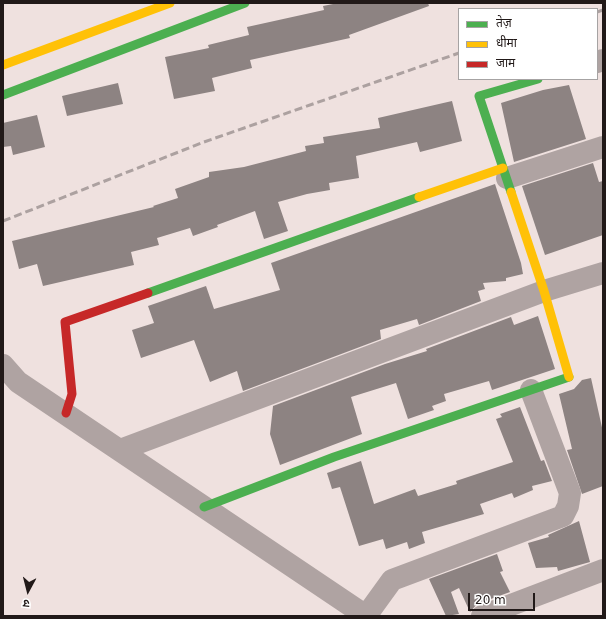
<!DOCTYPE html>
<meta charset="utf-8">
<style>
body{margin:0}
#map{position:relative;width:606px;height:619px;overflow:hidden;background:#efe1df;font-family:"DejaVu Sans","Noto Sans Devanagari",sans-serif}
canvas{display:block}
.frame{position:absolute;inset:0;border:4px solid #211918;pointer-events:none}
.legend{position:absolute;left:458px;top:8px;width:140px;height:72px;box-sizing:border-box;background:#fff;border:1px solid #a6a3a3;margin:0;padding:5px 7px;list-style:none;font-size:12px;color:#211918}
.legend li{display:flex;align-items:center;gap:8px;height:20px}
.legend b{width:20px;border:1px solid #a6a3a3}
.north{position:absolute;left:8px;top:571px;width:40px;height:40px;-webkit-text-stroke:3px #fff;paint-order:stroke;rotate:187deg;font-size:11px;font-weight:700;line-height:16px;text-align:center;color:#211918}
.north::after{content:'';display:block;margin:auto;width:14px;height:18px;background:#211918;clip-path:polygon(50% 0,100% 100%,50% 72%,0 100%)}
.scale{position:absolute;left:468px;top:593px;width:67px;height:18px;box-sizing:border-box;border:2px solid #211918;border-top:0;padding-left:5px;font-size:12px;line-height:14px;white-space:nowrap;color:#211918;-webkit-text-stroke:3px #fff;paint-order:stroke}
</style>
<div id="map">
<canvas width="606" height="619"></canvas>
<div class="frame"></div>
<ul class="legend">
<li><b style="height:5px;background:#4caf50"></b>तेज़</li>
<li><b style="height:5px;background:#ffc107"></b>धीमा</li>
<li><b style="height:5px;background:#c62828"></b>जाम</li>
</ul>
<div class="north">उ</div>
<div class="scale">20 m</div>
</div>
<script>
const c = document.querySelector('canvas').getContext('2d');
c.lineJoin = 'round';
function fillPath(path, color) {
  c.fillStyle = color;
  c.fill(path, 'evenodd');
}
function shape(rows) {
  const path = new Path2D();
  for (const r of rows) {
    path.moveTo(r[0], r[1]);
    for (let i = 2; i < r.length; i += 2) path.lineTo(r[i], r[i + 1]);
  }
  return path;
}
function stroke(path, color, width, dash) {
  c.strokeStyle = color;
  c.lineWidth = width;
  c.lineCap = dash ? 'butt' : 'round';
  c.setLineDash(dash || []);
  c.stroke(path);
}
const building = shape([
 [338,3,428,3,429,6,349,35,350,38,250,60,252,68,212,78,215,91,174,99,165,57,209,48,208,45,249,35,247,27,324,10,323,6],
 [118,83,123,104,67,116,62,96],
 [569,85,586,139,514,162,501,103,543,90],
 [452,101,462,141,420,152,417,142,356,156,359,178,329,183,330,190,307,194,278,202,288,231,264,239,255,211,217,225,218,227,193,236,190,228,157,238,159,245,131,252,134,265,43,286,37,264,19,269,12,241,154,207,153,206,178,198,175,189,209,177,209,172,244,167,306,151,305,146,324,143,323,137,380,128,378,118],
 [37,115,45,147,13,155,11,146,3,147,3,123],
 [593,163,599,182,603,181,603,235,545,255,522,186],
 [495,184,521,263,523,274,506,278,506,281,483,283,485,289,478,291,481,301,419,325,417,319,380,330,381,339,243,391,237,371,210,382,194,340,141,358,132,330,154,323,148,306,206,286,214,309,280,290,271,263],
 [538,316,555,369,492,390,489,381,444,394,446,401,432,406,434,410,408,419,396,383,351,397,362,434,280,465,270,434,273,406,385,364,427,351,426,349,511,317,514,325],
 [591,378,603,432,603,486,582,494,567,450,572,449,559,394,574,389,582,380],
 [520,407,541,461,544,460,552,481,532,486,533,490,514,498,512,493,480,504,484,514,422,532,425,543,409,549,407,542,386,549,383,539,359,546,340,487,332,489,327,473,361,461,374,504,415,489,418,496,457,484,456,481,513,462,496,419,502,417,500,414],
 [579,521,590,562,558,571,557,567,536,568,528,543,549,537,548,535],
 [497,554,503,571,500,572,510,592,477,604,470,612,459,588,451,592,459,614,446,616,429,579]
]);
const street = shape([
 [597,62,603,60],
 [507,178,603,147],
 [3,365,18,382,366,616],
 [120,450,544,291,603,273],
 [366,616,392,580,563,516,568,506,570,493,531,390],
 [482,616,603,570]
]);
const fast = shape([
 [3,95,245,3],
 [511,192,479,96,538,79],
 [148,293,419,197],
 [204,507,334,457,569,377]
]);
const slow = shape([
 [3,65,170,3],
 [511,192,544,291,569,377],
 [419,197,503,168]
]);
const jam = shape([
 [66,413,72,394,65,322,148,293]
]);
const rail = shape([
 [597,12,603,10],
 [3,221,204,142,459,53]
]);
fillPath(building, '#8d8382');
stroke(street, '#afa3a2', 22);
stroke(fast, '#4caf50', 9);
stroke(slow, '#ffc107', 9);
stroke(jam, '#c62828', 9);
stroke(rail, '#aca1a0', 3, [8, 4]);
</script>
